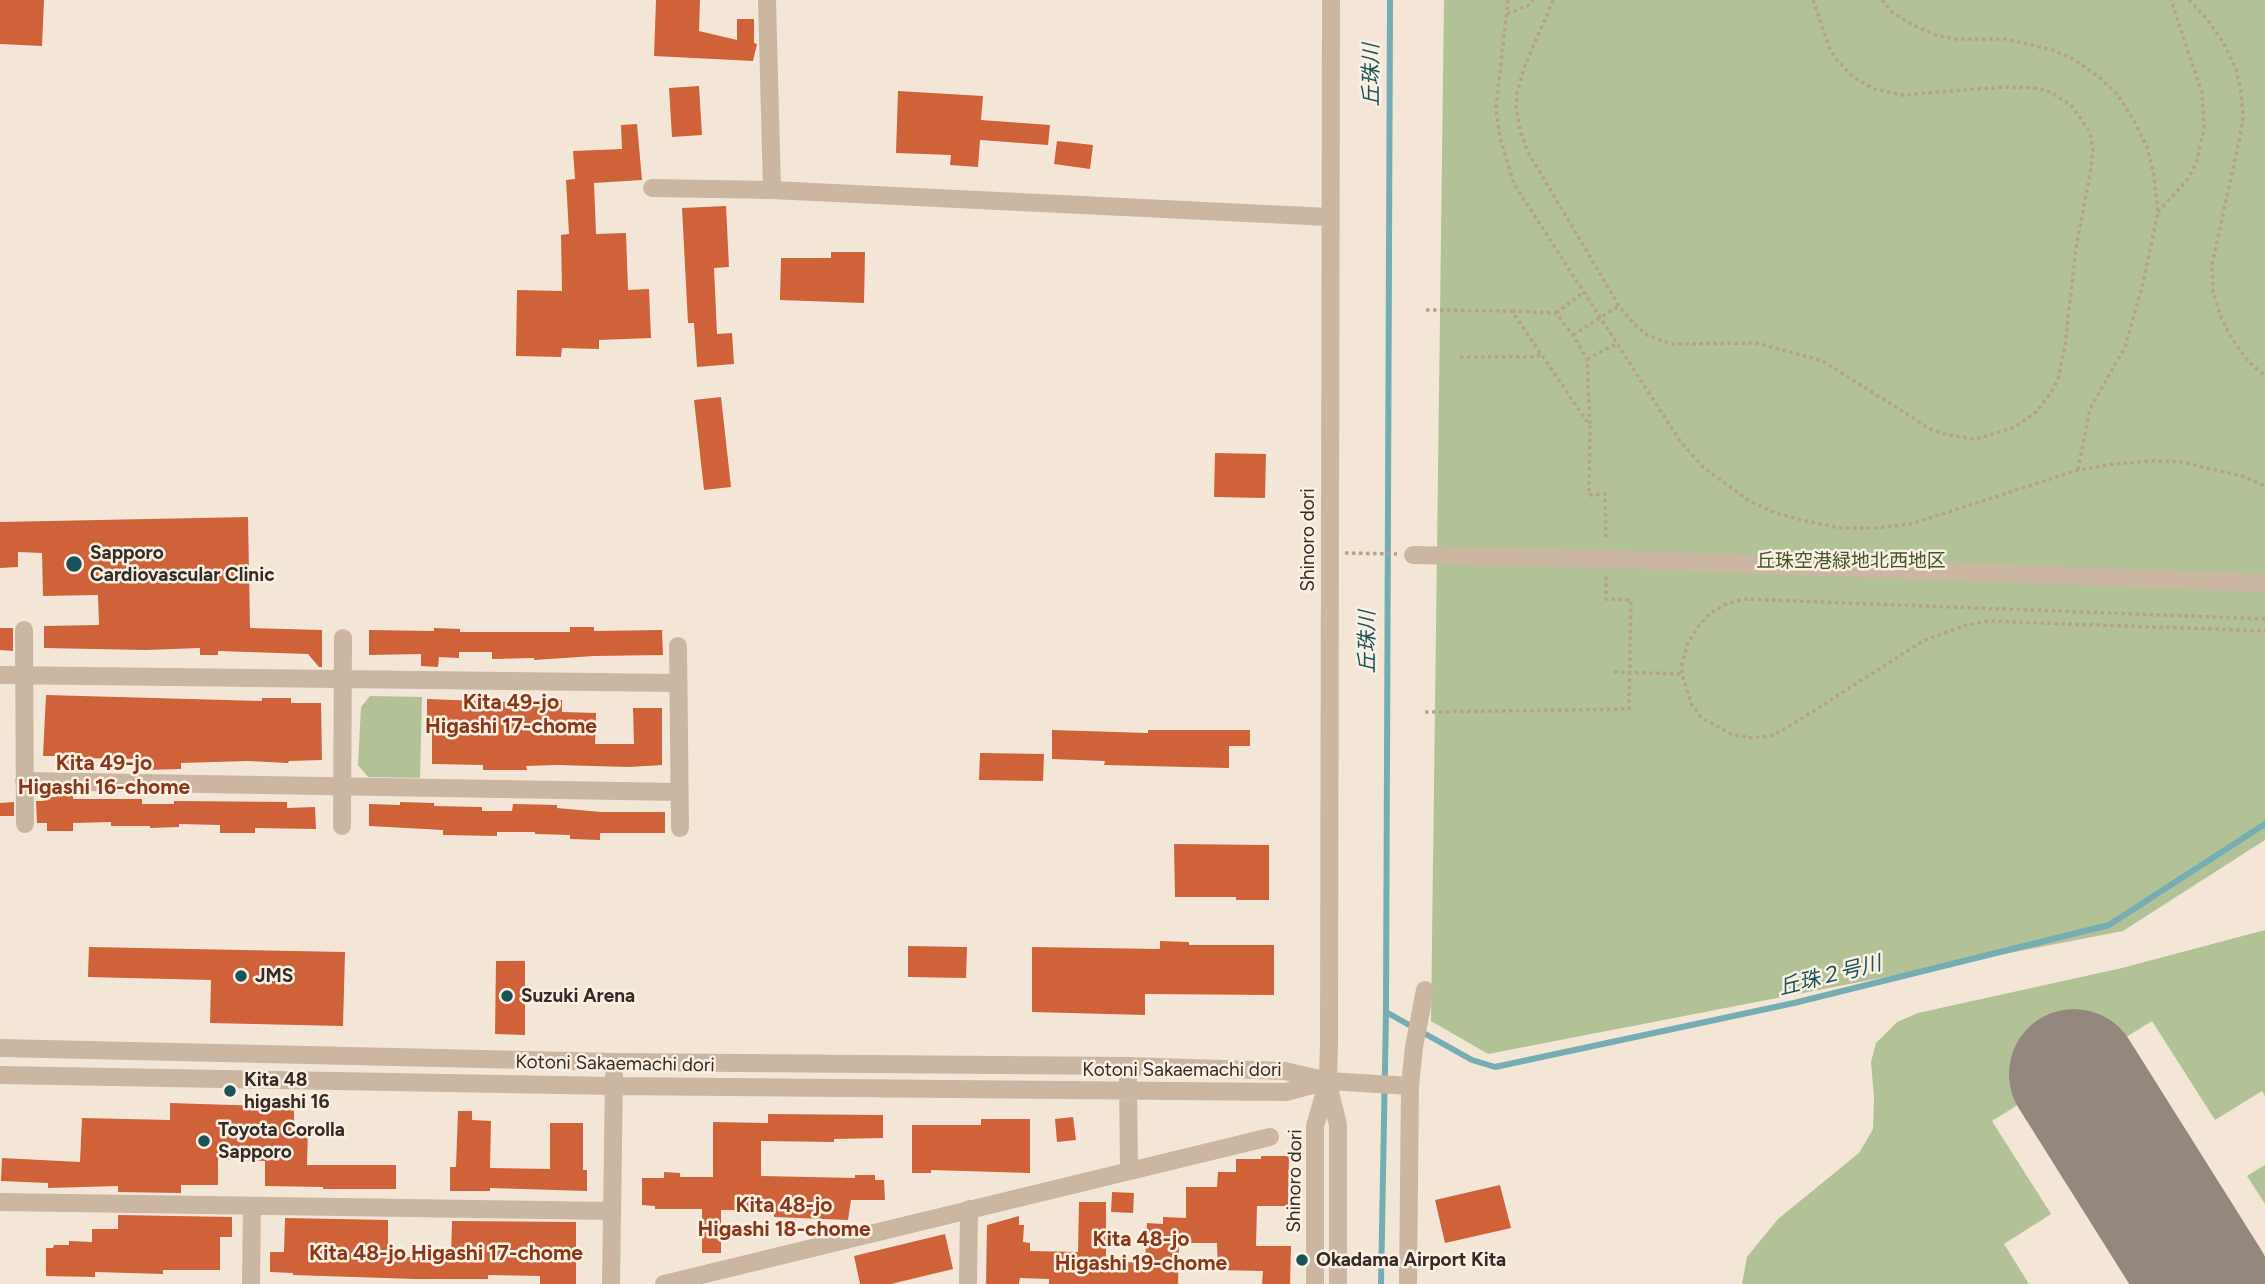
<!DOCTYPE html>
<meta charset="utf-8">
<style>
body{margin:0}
canvas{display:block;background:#f3e6d7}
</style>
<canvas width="2265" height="1284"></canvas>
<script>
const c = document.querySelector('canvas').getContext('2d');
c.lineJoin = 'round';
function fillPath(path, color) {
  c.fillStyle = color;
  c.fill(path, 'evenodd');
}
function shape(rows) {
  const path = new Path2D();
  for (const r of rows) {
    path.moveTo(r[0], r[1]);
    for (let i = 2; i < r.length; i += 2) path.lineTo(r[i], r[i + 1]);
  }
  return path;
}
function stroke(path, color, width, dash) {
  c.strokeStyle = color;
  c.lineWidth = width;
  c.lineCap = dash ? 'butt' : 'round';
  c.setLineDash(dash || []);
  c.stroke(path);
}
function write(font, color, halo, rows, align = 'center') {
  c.font = font + ' Figtree,"Noto Sans JP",sans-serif';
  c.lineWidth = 5;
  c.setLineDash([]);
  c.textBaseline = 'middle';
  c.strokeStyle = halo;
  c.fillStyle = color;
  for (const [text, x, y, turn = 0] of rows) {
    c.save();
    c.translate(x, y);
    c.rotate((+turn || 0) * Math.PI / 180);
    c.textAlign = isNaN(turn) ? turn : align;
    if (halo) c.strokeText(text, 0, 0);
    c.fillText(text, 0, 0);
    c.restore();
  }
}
const green = shape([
 [1444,0,2265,0,2265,840,2123,931,1488,1054,1431,1021],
 [370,696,422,697,420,778,368,777,358,765,361,707],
 [2265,930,2265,1096,2262,1091,2215,1120,2152,1021,1992,1121,2051,1214,2004,1244,2029,1284,1742,1284,1747,1257,1778,1219,1859,1153,1873,1129,1874,1098,1871,1062,1876,1043,1897,1022,1918,1013,2122,968],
 [2265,1165,2265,1204,2247,1176]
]);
const stream = shape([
 [1386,1012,1472,1060,1495,1067,1794,1003,2109,925,2265,824],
 [1381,1284,1386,1012,1390,0]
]);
const runway = shape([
 [2074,1074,2206,1284]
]);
const building = shape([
 [0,0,44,0,42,46,0,44],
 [656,0,700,0,699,31,737,40,737,19,754,19,754,43,757,44,753,61,654,56],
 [699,86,702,135,672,137,669,88],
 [898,91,983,96,981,120,1050,125,1048,145,980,140,978,167,950,165,951,155,896,153],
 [637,124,642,180,594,183,596,234,626,233,628,290,649,289,651,338,599,340,599,349,562,348,561,357,516,356,517,290,562,291,561,235,569,234,566,180,575,179,573,151,622,149,621,125],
 [1057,141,1093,145,1090,169,1054,164],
 [726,206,729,267,714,268,717,334,732,333,734,364,697,367,694,323,688,323,682,208],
 [831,252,865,252,864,303,780,300,781,258,831,258],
 [721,397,731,487,704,490,694,400],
 [1215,453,1266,454,1265,498,1214,497],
 [248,517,250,628,322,630,322,667,319,667,308,654,218,651,218,655,200,655,200,648,146,650,44,648,44,626,99,625,98,595,43,596,42,553,18,552,18,567,0,568,0,522],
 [570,627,594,627,594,631,662,630,663,655,594,656,534,660,534,658,492,659,492,652,459,652,459,658,439,657,438,667,421,666,421,654,369,655,369,630,434,631,434,628,460,629,460,632,570,632],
 [0,628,13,628,13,651,0,650],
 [46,695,262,701,262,698,291,698,291,703,321,703,322,760,289,761,288,763,248,761,181,763,181,769,146,770,146,759,73,758,73,770,57,770,57,756,43,756],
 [427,699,508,702,508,699,562,700,562,712,596,713,595,744,634,744,633,708,662,708,662,765,629,767,557,765,526,766,527,770,483,770,483,765,432,764,432,726,427,726],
 [1052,730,1148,733,1148,730,1250,730,1250,746,1229,746,1229,768,1104,765,1105,761,1052,759],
 [980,753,1044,754,1043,781,979,780],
 [56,793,73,793,73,799,142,799,142,804,174,804,174,801,287,802,287,808,315,807,316,829,255,828,255,833,220,833,220,825,179,824,179,827,150,828,150,826,111,826,111,822,73,823,73,831,47,831,47,823,37,823,36,801,43,801,43,797,56,797],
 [14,802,14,816,0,816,0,803],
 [400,802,434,803,434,806,482,807,482,811,512,811,513,804,557,805,557,808,601,812,665,812,665,833,600,833,600,840,570,839,570,835,535,834,535,832,497,832,497,836,443,835,443,830,369,826,369,804,400,805],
 [1174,844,1269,845,1269,900,1236,900,1236,897,1175,897],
 [1160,941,1189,942,1189,945,1274,945,1274,995,1145,994,1145,1015,1032,1012,1032,947,1160,949],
 [908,946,967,947,966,978,908,977],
 [89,947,345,952,343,1026,210,1023,211,980,88,977],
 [496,961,525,961,525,1035,495,1034],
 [170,1103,294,1107,294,1127,308,1127,307,1165,396,1165,396,1189,323,1189,323,1187,265,1186,265,1161,218,1159,218,1185,181,1185,181,1193,118,1192,118,1186,48,1188,48,1183,1,1181,2,1158,80,1162,82,1118,170,1120],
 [458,1111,472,1111,472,1120,491,1121,490,1168,550,1169,550,1123,583,1123,583,1170,587,1170,587,1191,490,1188,490,1191,450,1191,450,1167,456,1167],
 [768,1114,883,1115,883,1138,834,1139,834,1142,761,1141,761,1176,855,1178,855,1175,875,1175,875,1180,884,1180,885,1200,851,1200,848,1220,774,1217,774,1210,721,1210,721,1253,702,1253,702,1209,655,1209,655,1206,642,1205,642,1178,664,1178,664,1172,680,1173,680,1177,713,1177,713,1122,768,1123],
 [1073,1117,1076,1140,1057,1142,1055,1119],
 [981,1119,1030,1119,1030,1173,931,1170,931,1173,912,1173,912,1125,981,1125],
 [1261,1156,1289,1156,1288,1206,1257,1206,1256,1246,1291,1246,1290,1284,1262,1284,1263,1271,1218,1270,1217,1243,1179,1243,1178,1284,1049,1284,1049,1279,1020,1278,1019,1284,986,1284,987,1225,1019,1216,1019,1225,1024,1225,1023,1242,1030,1243,1030,1251,1078,1252,1079,1202,1106,1202,1106,1261,1145,1263,1147,1223,1163,1224,1163,1217,1186,1218,1186,1187,1217,1187,1218,1172,1236,1172,1236,1159,1261,1159],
 [1500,1185,1511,1228,1445,1243,1435,1200],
 [1112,1192,1134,1193,1133,1213,1111,1212],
 [118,1215,232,1217,232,1237,220,1237,220,1270,163,1270,163,1274,95,1272,95,1277,46,1276,46,1248,53,1248,54,1245,69,1245,69,1241,92,1242,92,1229,118,1229],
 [285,1218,388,1220,388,1257,451,1257,452,1221,576,1222,576,1284,540,1284,540,1276,488,1275,488,1279,415,1279,293,1275,293,1273,270,1272,270,1252,284,1252],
 [945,1234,953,1269,891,1284,860,1284,854,1256]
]);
const path = shape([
 [1508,0,1496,108,1500,138,1514,184,1680,441,1703,467,1748,500,1775,513,1806,521,1841,528,1876,528,1911,524,2078,470,2114,464,2151,461,2182,462,2242,476,2265,486],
 [1553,0,1524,68,1517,94,1516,106,1520,131,1528,152,1619,306,1634,324,1647,335,1671,344,1756,343,1813,358,1826,363,1932,430,1948,435,1976,439,2013,428,2036,412,2052,391,2058,379,2065,346,2076,247,2091,169,2093,150,2090,132,2071,105,2050,92,2037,88,2003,87,1902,95,1874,89,1853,77,1836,59,1829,47,1813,0],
 [1882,0,1893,13,1913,25,1936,35,1956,39,2006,39,2052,50,2073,59,2099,77,2117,94,2132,117,2147,147,2154,176,2158,212,2143,283,2125,347,2090,409,2078,470],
 [2189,0,2208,20,2223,42,2236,69,2241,92,2243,117,2239,141,2212,264,2213,291,2220,315,2232,339,2249,362,2265,376],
 [1507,14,1529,5,1533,0],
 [2158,212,2188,179,2197,161,2204,128,2202,93,2171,0],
 [1426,310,1512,311,1590,426,1589,495,1605,494,1606,541],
 [1512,311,1556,313,1573,335,1587,359,1590,426],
 [1556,313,1584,292],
 [1573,335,1619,306],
 [1460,357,1530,357,1541,355],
 [1587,359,1616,344],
 [1345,553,1397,554],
 [2265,619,1743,599,1724,605,1709,614,1697,628,1688,643,1682,664,1682,674,1692,705,1702,718,1731,734,1752,738,1770,736,1785,729,1923,641,1963,626,1987,621,2265,631],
 [1614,672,1682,674],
 [1425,712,1629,709,1631,600,1606,599,1606,576]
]);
const minor = shape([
 [767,0,772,190],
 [652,188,772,190,1329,217],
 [1413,555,1607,559,2265,583],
 [24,630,25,824],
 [678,646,680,828],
 [0,675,677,683],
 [24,781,679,792],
 [342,826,343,638],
 [0,1048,614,1062,1128,1066,1285,1071,1328,1081,1410,1086,1408,1284],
 [0,1075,614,1086,1286,1092,1324,1082],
 [1128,1080,1129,1171],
 [1328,1084,1338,1125,1338,1284],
 [1410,1086,1414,1047,1425,990],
 [0,1202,612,1211],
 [251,1284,252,1206],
 [611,1284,614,1076],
 [664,1284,1270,1137],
 [968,1284,969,1209],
 [1315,1284,1315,1126,1328,1081,1329,1041,1331,0]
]);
const markers = [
 [74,564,9,"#18535a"],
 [241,976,7,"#18535a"],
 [507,996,7,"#18535a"],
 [230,1091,7,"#18535a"],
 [204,1141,7,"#18535a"],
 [1302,1260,7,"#18535a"]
];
const streetNames = [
 ["Shinoro dori",1308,540,-90],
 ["Kotoni Sakaemachi dori",615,1064,1],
 ["Kotoni Sakaemachi dori",1182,1070],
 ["Shinoro dori",1295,1181,-89]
];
const poiNames = [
 ["Sapporo",90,553],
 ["Cardiovascular Clinic",90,575],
 ["JMS",255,976],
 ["Suzuki Arena",521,996],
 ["Kita 48",244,1080],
 ["higashi 16",244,1102],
 ["Toyota Corolla",218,1130],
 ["Sapporo",218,1152],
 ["Okadama Airport Kita",1316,1260]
];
const parkNames = [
 ["丘珠空港緑地北西地区",1851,561]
];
const waterNames = [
 ["丘珠川",1372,75,-90],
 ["丘珠川",1368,642,-90],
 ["丘珠２号川",1830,976,-14]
];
const neighbourhoodNames = [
 ["Kita 49-jo",511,703],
 ["Higashi 17-chome",511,727],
 ["Kita 49-jo",104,764],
 ["Higashi 16-chome",104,788],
 ["Kita 48-jo",784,1206],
 ["Higashi 18-chome",784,1230],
 ["Kita 48-jo",1141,1240],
 ["Higashi 19-chome",1141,1264],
 ["Kita 48-jo Higashi 17-chome",446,1254]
];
fillPath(green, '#b2c296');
stroke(stream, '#74adb2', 6);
stroke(runway, '#94887e', 130);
fillPath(building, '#cf6239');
stroke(path, '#b7a08d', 3.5, [3.5, 3.5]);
stroke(minor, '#cbb6a2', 18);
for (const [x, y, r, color] of markers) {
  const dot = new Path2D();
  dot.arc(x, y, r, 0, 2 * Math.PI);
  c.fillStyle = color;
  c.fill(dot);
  stroke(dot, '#faf0e3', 2.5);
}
write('19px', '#352b25', '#faf0e3', streetNames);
write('bold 19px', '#352b25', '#faf0e3', poiNames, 'left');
write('19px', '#435527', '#faf0e3', parkNames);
write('italic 21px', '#18535a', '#faf0e3', waterNames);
write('bold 21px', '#8a3719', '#faf0e3', neighbourhoodNames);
</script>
